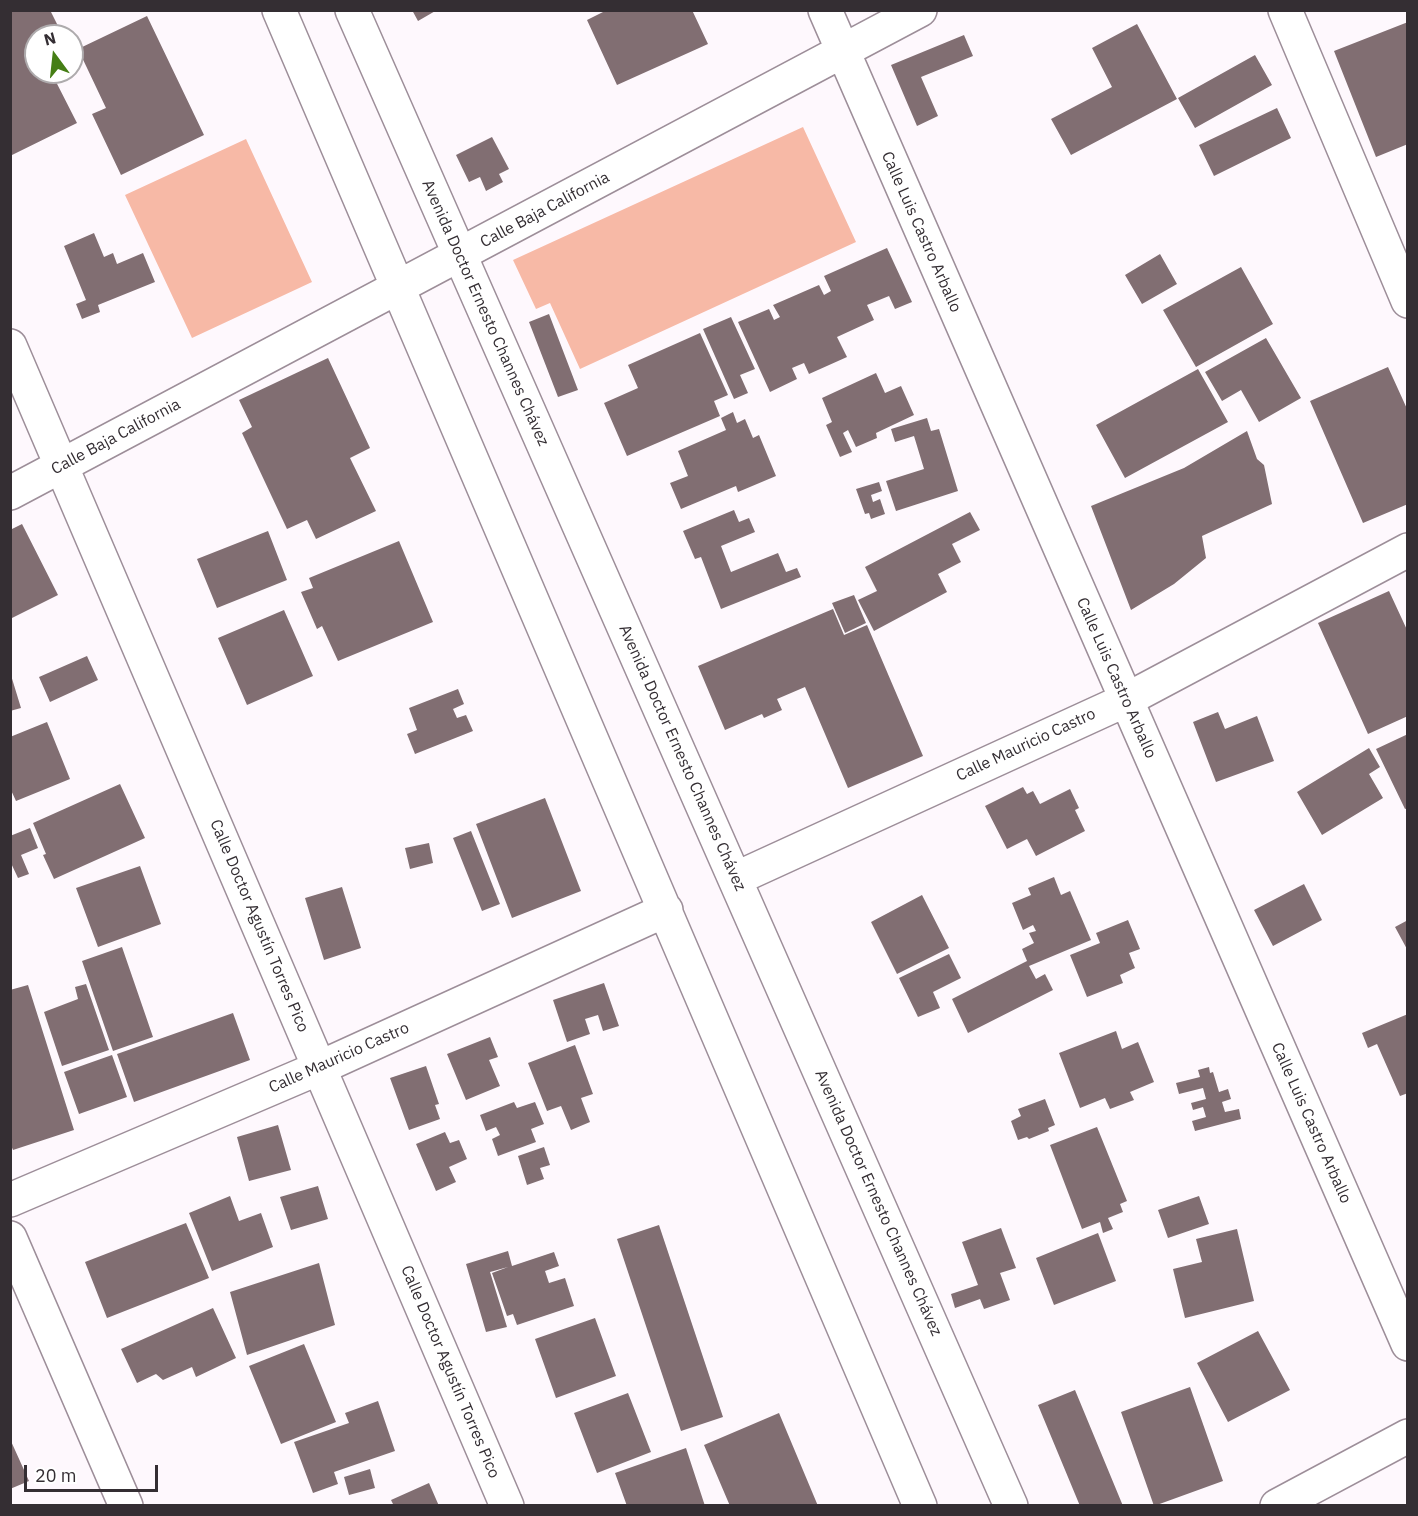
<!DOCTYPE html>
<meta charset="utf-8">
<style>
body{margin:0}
#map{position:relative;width:1418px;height:1516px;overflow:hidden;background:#fef8fd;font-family:"IBM Plex Sans",sans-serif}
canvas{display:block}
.frame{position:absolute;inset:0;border:12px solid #342e33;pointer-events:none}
.north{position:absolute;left:24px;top:24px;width:60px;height:60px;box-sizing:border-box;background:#fff;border:2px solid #aeabad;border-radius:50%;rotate:345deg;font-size:16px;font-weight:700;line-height:24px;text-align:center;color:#342e33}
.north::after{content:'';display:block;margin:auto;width:21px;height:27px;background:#457e15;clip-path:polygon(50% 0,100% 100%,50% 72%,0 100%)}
.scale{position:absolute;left:24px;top:1465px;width:134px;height:27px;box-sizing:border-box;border:3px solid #342e33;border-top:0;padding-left:8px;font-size:18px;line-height:21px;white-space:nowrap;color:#342e33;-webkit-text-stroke:4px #fff;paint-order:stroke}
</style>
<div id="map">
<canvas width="1418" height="1516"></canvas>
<div class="frame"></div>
<div class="north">N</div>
<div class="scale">20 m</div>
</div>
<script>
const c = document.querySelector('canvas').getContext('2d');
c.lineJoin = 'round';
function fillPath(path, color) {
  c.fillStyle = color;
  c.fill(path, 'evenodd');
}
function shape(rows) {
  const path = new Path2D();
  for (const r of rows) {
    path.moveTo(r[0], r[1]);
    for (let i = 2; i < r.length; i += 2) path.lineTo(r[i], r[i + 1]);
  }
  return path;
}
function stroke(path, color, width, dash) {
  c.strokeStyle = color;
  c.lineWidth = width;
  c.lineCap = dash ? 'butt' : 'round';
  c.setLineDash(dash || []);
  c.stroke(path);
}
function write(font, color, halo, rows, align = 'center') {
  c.font = font + ' "IBM Plex Sans",sans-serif';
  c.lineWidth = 6;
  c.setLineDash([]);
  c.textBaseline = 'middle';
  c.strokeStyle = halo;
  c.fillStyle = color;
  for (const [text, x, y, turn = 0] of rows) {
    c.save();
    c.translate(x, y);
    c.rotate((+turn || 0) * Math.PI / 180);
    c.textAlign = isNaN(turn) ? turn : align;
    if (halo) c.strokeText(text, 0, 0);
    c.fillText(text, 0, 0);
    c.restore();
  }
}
const green = shape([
 [803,127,856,242,580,369,550,303,536,309,513,260],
 [246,139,312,282,192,338,125,195]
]);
const building = shape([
 [10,10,50,10,63,36,36,36,36,72,51,72,77,123,10,156],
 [412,10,437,10,418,21],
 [607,10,692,10,708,44,617,85,587,20],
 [147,16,204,135,121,175,92,114,106,108,78,49],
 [1408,22,1408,144,1376,157,1334,51],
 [1137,24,1177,99,1071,155,1051,119,1112,87,1092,48],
 [964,35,973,56,921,77,938,116,917,126,891,65],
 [1255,55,1272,85,1195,128,1178,98],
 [1277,108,1291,138,1214,176,1199,145],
 [492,137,509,169,499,174,503,182,486,191,480,177,469,182,456,155],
 [94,233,104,257,113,253,117,264,143,253,155,282,98,305,100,312,82,319,76,304,86,300,64,246],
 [887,248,912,302,895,309,889,296,867,305,874,320,837,337,847,357,809,374,804,363,792,368,797,379,770,392,738,322,769,309,774,320,780,317,773,305,819,285,824,295,831,291,824,276],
 [1160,254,1177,284,1142,304,1125,275],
 [1241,267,1273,324,1196,367,1163,310],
 [549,314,578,390,558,397,529,322],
 [731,317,755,369,740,375,748,393,734,399,703,329],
 [700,333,728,395,714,401,720,416,627,456,604,403,638,388,628,365],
 [1266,338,1301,398,1259,422,1241,390,1222,401,1205,372],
 [328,358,370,448,350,458,376,511,316,539,307,520,287,529,242,433,252,427,239,400],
 [1388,367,1408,411,1408,504,1363,523,1310,401],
 [1198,369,1228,422,1125,478,1096,425],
 [876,373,885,393,901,386,914,415,876,433,877,438,856,447,848,430,843,433,852,452,840,457,826,425,832,422,822,398],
 [733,412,737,423,745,419,753,438,759,435,776,476,738,492,736,486,681,509,670,483,688,476,678,451,726,430,721,418],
 [927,418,931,431,939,429,958,491,896,511,886,481,924,469,914,436,895,442,891,429],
 [1247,431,1257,459,1264,465,1272,504,1202,536,1206,558,1174,584,1131,610,1091,506,1184,468],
 [879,482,882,491,871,495,873,502,880,499,885,514,871,519,869,513,865,514,856,489],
 [734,510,739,522,749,518,755,532,721,546,731,572,778,553,786,572,797,568,801,577,721,609,701,557,695,559,683,531],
 [970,512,980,530,952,544,961,562,938,574,947,592,874,631,858,600,877,591,865,567],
 [22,524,58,595,10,619,10,530],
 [268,531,287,580,217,608,197,559],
 [399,541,433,622,338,661,322,626,317,629,301,592,313,588,309,578],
 [1389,591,1408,632,1408,716,1368,734,1318,623],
 [854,595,866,623,845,633,832,603],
 [833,609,844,635,867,625,923,756,848,788,805,687,777,699,782,710,764,718,762,714,725,730,698,666],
 [284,610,313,676,247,705,218,638],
 [87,656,98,680,50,702,39,677],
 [10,672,21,708,10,711],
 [458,689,464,704,453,709,457,718,466,715,473,731,415,754,407,734,417,730,409,708],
 [1218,712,1225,729,1257,716,1274,761,1216,782,1193,722],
 [47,722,70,779,16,801,10,788,10,737],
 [1408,734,1408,808,1405,809,1376,749],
 [1369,748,1380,767,1369,774,1383,798,1322,835,1297,792],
 [120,784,145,838,54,879,43,855,46,854,33,823],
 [1023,787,1027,794,1033,791,1040,804,1070,789,1079,808,1075,810,1085,831,1036,856,1027,839,1007,849,985,806],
 [545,798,581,891,512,918,476,824],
 [30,828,38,848,21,855,29,874,18,878,10,861,10,836],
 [471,831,500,904,482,911,453,838],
 [429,843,433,863,410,869,405,848],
 [140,866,161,924,98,947,76,888],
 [1054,877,1061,895,1070,891,1091,940,1029,966,1036,979,1045,974,1053,990,968,1033,952,999,1027,961,1022,949,1034,943,1029,933,1036,931,1033,925,1023,930,1012,903,1031,895,1028,888],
 [1304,884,1322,920,1273,946,1254,910],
 [342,887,361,948,324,960,305,898],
 [922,895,949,948,897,974,871,922],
 [1128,920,1140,949,1129,953,1135,968,1120,975,1123,983,1087,997,1070,955,1100,943,1096,933],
 [1408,920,1408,951,1395,927],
 [122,947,153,1037,113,1051,82,961],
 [949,954,961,978,933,992,940,1008,918,1017,899,978],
 [604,983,619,1026,603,1031,598,1015,585,1019,590,1034,567,1042,553,1000],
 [86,984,109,1050,62,1066,44,1012,78,999,75,987],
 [28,985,74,1130,13,1150,10,1143,10,1042,12,1042,10,990],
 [233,1013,250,1060,134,1102,117,1054],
 [1408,1014,1408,1093,1400,1096,1377,1044,1368,1048,1362,1033],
 [1116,1031,1122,1049,1138,1042,1154,1082,1130,1092,1134,1100,1110,1109,1105,1098,1080,1108,1059,1053],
 [490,1037,498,1057,489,1060,500,1086,466,1100,447,1054],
 [575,1045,593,1094,581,1098,590,1122,571,1130,561,1106,547,1111,528,1063],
 [112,1055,127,1097,79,1114,64,1072],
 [426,1066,439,1104,435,1105,440,1119,409,1130,390,1078],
 [1209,1067,1210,1073,1213,1072,1219,1092,1228,1089,1231,1099,1222,1102,1225,1112,1239,1109,1241,1119,1195,1131,1192,1121,1206,1117,1203,1107,1193,1110,1191,1103,1206,1099,1203,1088,1179,1094,1176,1083,1200,1077,1198,1070],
 [1045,1099,1055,1125,1048,1128,1049,1131,1029,1139,1027,1137,1018,1140,1011,1121,1021,1116,1018,1109],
 [514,1102,517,1108,535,1102,544,1124,531,1129,536,1142,498,1156,492,1139,500,1135,496,1127,486,1131,480,1115],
 [278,1125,291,1170,249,1181,237,1137],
 [1097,1127,1127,1201,1120,1204,1123,1212,1108,1218,1113,1229,1103,1233,1100,1222,1082,1229,1050,1145],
 [445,1132,450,1143,459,1140,467,1159,449,1167,456,1182,436,1191,416,1144],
 [544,1147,550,1165,540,1168,544,1179,527,1185,518,1156],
 [318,1186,328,1219,291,1230,280,1197],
 [230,1196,239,1221,261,1213,273,1247,212,1271,189,1213],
 [1199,1196,1209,1224,1168,1238,1158,1210],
 [186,1223,209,1278,107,1318,85,1262],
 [659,1225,723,1417,681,1431,617,1239],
 [1001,1228,1016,1268,1000,1273,1010,1300,984,1309,980,1299,955,1308,951,1294,978,1285,962,1242],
 [1237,1229,1254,1301,1185,1318,1173,1269,1202,1262,1196,1239],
 [1098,1233,1116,1281,1054,1305,1036,1258],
 [508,1251,512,1266,554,1252,559,1266,545,1271,549,1283,565,1278,574,1306,517,1325,513,1314,507,1316,492,1273,508,1267,490,1272,507,1327,486,1332,466,1264],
 [319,1263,335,1325,247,1355,230,1292],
 [213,1308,236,1358,196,1377,192,1367,163,1380,156,1374,137,1383,121,1349],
 [595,1318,616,1376,556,1398,535,1339],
 [1258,1331,1290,1390,1228,1422,1197,1363],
 [304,1344,336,1422,281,1444,249,1366],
 [1190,1387,1223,1481,1154,1506,1121,1412],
 [1075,1390,1123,1506,1080,1506,1038,1405],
 [628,1393,651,1452,597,1473,574,1413],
 [378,1401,395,1451,334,1472,338,1484,313,1493,294,1442,349,1423,345,1413],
 [779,1413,818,1506,730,1506,704,1445],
 [10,1439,29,1481,10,1489],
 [686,1448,705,1506,627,1506,615,1473],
 [370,1469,375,1488,349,1495,344,1477],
 [429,1483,439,1506,394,1506,391,1500]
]);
const minor = shape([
 [279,10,920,1506],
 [352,10,1011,1506],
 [825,10,1408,1344],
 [1285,10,1408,301],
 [10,346,507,1506],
 [10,493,920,10],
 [735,879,1126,700,1408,550],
 [10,1200,319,1068,666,910],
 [10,1238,126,1506],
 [1277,1506,1408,1436]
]);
const streetNames = [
 ["Calle Baja California",545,210,-28],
 ["Calle Luis Castro Arballo",921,232,66],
 ["Avenida Doctor Ernesto Channes Chávez",485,313,66],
 ["Calle Baja California",116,437,-28],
 ["Calle Luis Castro Arballo",1116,678,66],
 ["Calle Mauricio Castro",1026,745,-25],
 ["Avenida Doctor Ernesto Channes Chávez",682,758,66],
 ["Calle Doctor Agustín Torres Pico",259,926,67],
 ["Calle Mauricio Castro",339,1058,-24],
 ["Calle Luis Castro Arballo",1311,1123,66],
 ["Avenida Doctor Ernesto Channes Chávez",878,1203,66],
 ["Calle Doctor Agustín Torres Pico",450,1372,67]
];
fillPath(green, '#f7b9a6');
fillPath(building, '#816e72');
stroke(minor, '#9d8e99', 36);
stroke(minor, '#fff', 33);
write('16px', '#342e33', '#fff', streetNames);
</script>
